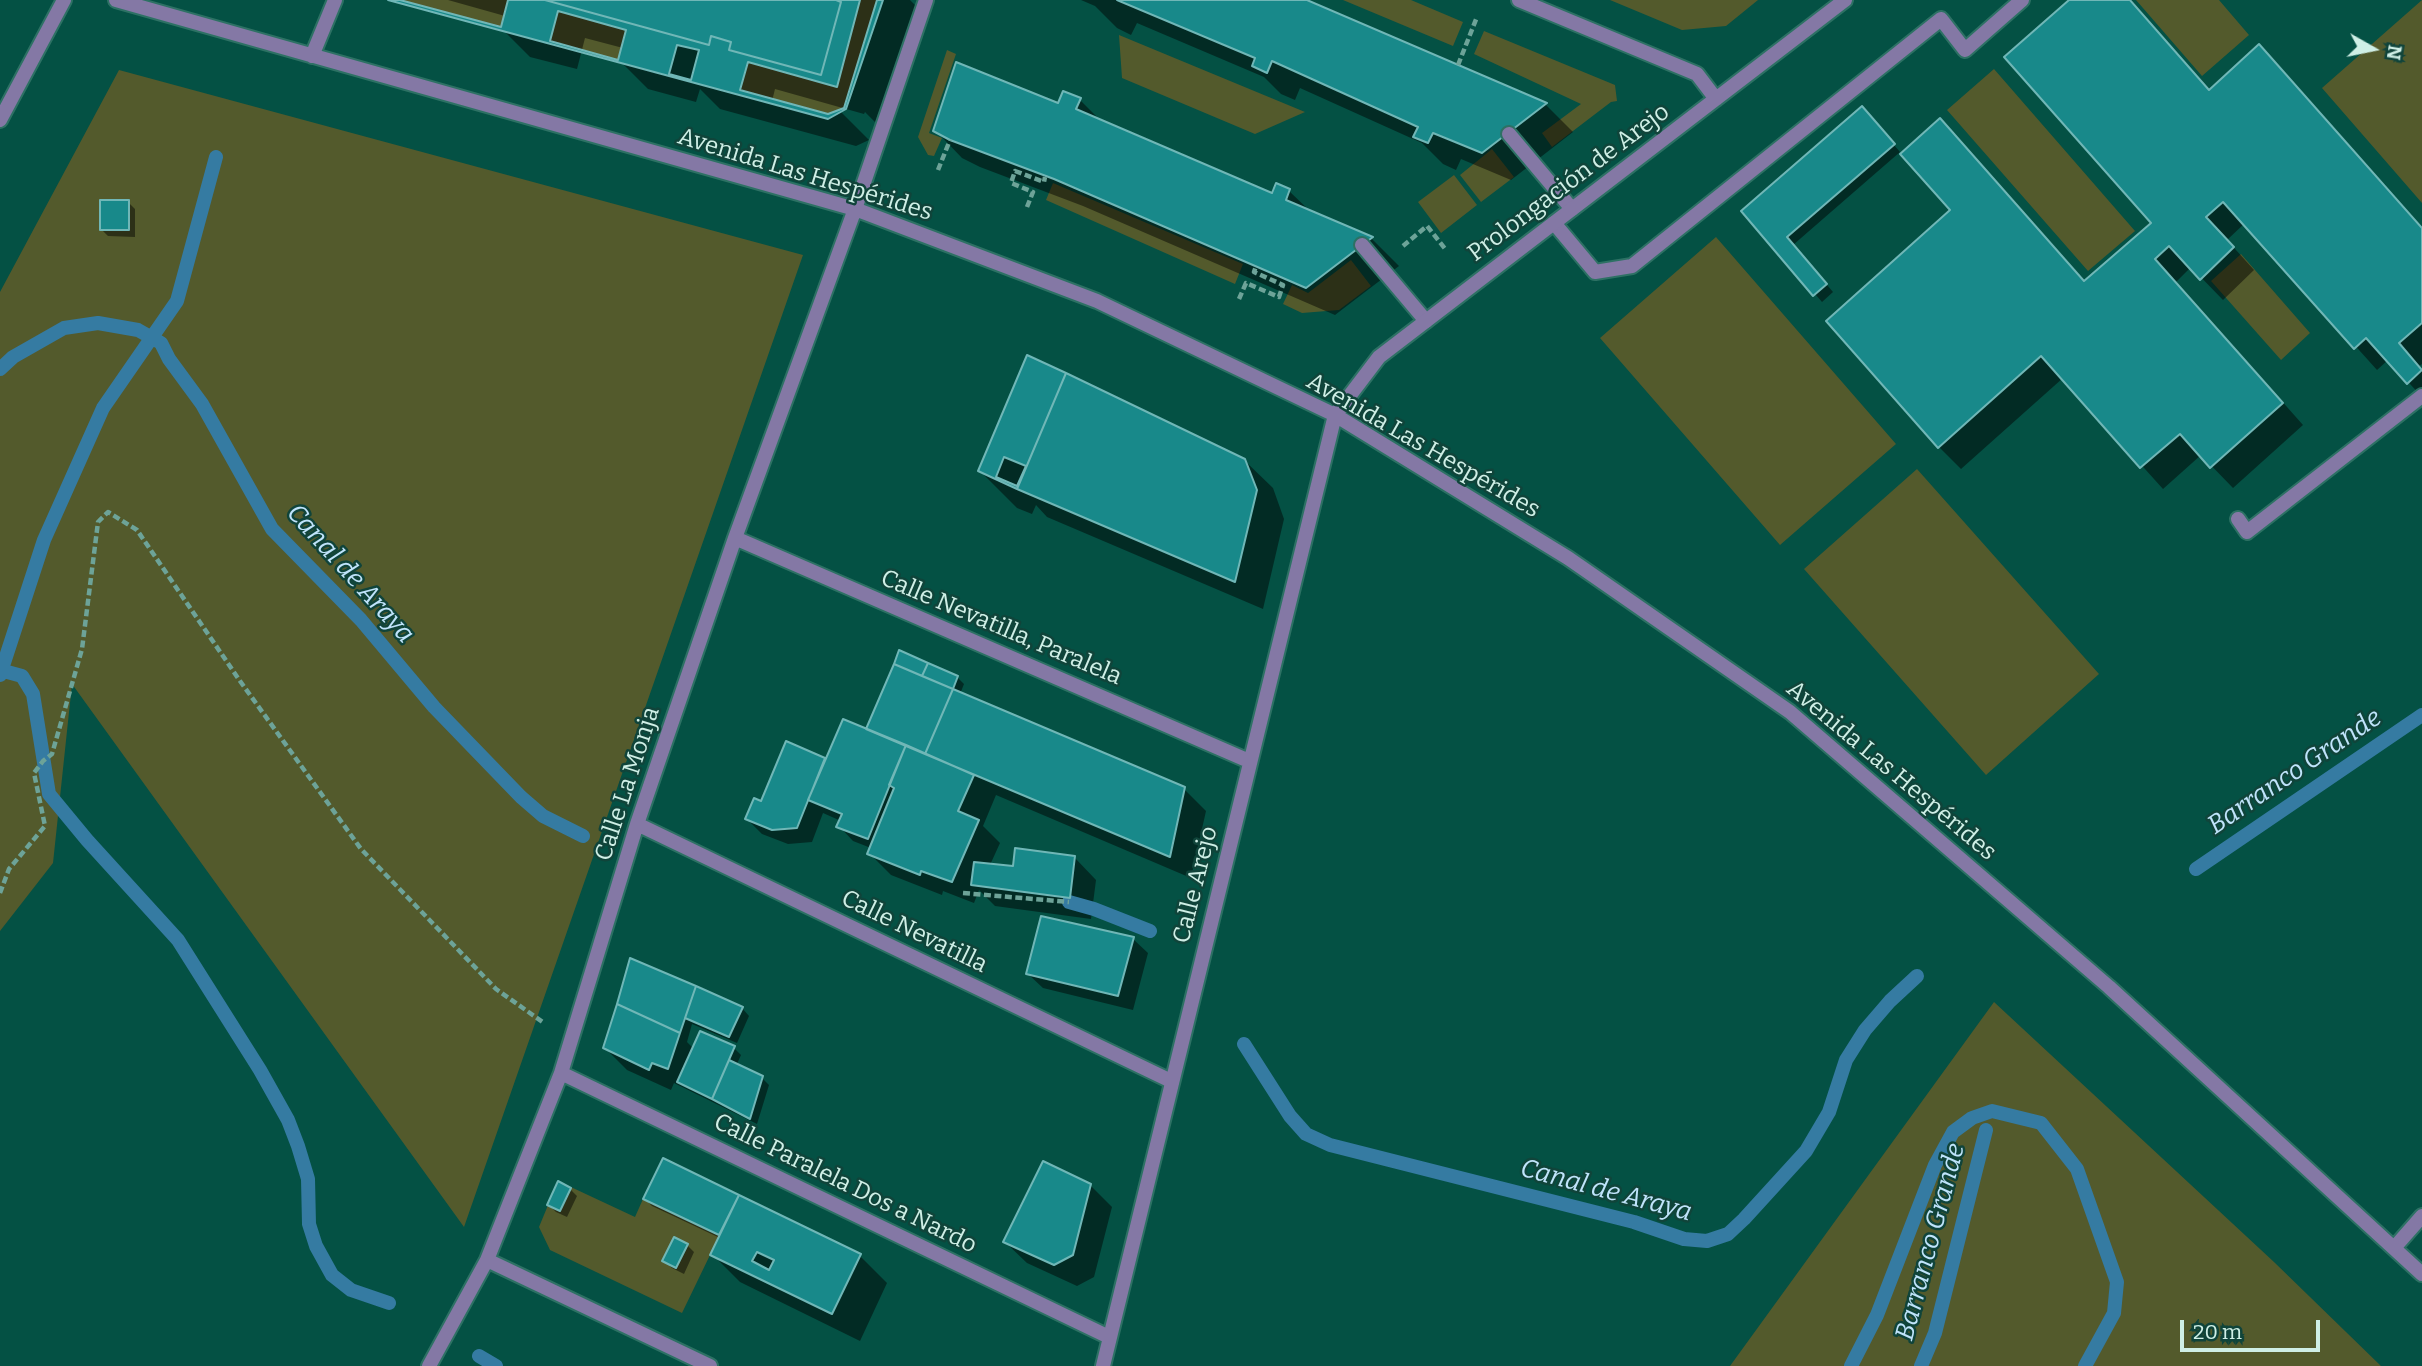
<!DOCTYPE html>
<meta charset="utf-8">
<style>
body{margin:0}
#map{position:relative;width:2422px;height:1366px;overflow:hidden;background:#045144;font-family:Bitter,serif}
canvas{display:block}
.north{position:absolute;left:2338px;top:14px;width:70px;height:70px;-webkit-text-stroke:5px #10443a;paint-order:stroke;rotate:99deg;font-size:19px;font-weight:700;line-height:28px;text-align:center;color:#cfefe6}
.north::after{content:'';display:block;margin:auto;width:24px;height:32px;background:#cfefe6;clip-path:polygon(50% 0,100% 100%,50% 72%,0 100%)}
.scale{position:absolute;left:2180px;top:1320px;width:140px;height:32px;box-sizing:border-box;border:4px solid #cfefe6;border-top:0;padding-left:9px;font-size:21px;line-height:24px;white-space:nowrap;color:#cfefe6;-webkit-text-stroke:5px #10443a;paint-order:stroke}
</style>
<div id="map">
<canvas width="2422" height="1366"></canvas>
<div class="north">N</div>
<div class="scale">20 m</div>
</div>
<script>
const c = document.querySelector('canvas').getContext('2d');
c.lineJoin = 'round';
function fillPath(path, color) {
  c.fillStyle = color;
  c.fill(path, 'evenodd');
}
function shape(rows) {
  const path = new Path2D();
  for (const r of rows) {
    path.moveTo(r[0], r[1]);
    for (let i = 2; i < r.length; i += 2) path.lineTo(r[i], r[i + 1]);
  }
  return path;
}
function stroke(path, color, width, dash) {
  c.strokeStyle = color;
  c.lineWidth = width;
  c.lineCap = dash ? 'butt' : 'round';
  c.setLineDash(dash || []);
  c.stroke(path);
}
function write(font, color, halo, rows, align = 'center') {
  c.font = font + ' Bitter,serif';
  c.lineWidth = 5;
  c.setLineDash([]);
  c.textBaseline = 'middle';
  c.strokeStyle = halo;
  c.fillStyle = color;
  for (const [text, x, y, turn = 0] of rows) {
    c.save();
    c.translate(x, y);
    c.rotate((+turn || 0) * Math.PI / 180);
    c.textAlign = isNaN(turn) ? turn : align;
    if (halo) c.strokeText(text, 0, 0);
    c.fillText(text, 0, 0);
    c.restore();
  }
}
const green = shape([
 [400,0,508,0,501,27],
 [860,0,877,0,844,108,828,114,740,90,748,62,836,87],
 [1343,0,1411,0,1463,22,1453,46],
 [1610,0,1758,0,1726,26,1682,30],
 [2136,0,2219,0,2249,35,2202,76],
 [2422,0,2422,203,2322,88],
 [558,11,626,30,618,60,550,41],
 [1484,31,1615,85,1617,101,1611,102,1552,147,1542,133,1581,104,1474,54],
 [1119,35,1305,112,1255,134,1122,78],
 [947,50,956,54,929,133,942,138,934,156,928,155,918,137],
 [1994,69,2135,231,2088,271,1947,110],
 [119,70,803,255,464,1227,72,684,53,863,0,931,0,292],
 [1492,149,1514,177,1481,202,1460,175],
 [1454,175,1477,205,1441,233,1418,202],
 [1053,183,1243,264,1235,284,1046,200],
 [1716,237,1896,444,1780,545,1600,338],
 [2241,254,2310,333,2281,360,2211,281],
 [1351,260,1371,286,1339,310,1302,313,1283,304,1292,285,1308,293],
 [1917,469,2099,674,1986,775,1804,569],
 [1994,1002,2274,1262,2381,1366,1730,1366],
 [558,1181,635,1217,643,1199,739,1195,682,1313,550,1250,539,1227]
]);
const shadow = shape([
 [448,0,910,0,917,7,877,124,865,112,864,114,775,89,772,101,828,116,840,111,869,140,856,146,720,109,700,89,696,102,648,89,620,61,623,48,585,38,577,69,530,57,502,29,505,16],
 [1081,0,1304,0,1546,105,1573,132,1511,180,1461,159,1456,170,1443,164,1422,143,1300,88,1295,100,1281,94,1264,77,1137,23,1131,35,1117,28,1095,6],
 [2071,0,2131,0,2210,91,2259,47,2422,228,2422,364,2419,366,2422,369,2422,397,2388,360,2377,370,2245,223,2227,240,2254,270,2223,300,2191,267,2176,282,2303,425,2233,488,2201,455,2163,489,2063,378,1961,469,1939,447,1952,210,1940,120,2086,282,2153,223],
 [1080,100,1102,122,1272,196,1289,191,1311,212,1372,239,1399,266,1335,315,1083,206,980,167,962,158,935,130],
 [1869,116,1900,152,1793,245,1833,292,1822,302,1744,211],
 [128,202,135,209,135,237,108,236,101,229],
 [1028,358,1244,460,1273,488,1284,519,1263,609,1047,517,1036,505,1032,514,1017,508,980,471],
 [957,677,964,684,960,694,1184,789,1206,811,1191,878,996,795,983,826,1000,843,990,865,1014,868,1075,858,1096,880,1091,919,995,906,979,890,974,903,943,891,942,895,891,875,869,853,871,848,853,841,839,826,841,821,823,813,812,842,788,844,762,834,747,819,762,803,786,744,826,760,873,733],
 [1133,939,1148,953,1133,1010,1043,988,1028,974],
 [631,960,742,1008,749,1016,737,1043,692,1024,687,1042,694,1049,734,1048,741,1055,736,1066,762,1078,769,1085,757,1124,674,1083,671,1090,627,1070,605,1048],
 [664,1161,860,1256,887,1283,860,1341,740,1282,712,1254,720,1238,652,1206,645,1199],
 [1090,1185,1112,1207,1094,1277,1077,1286,1027,1263,1005,1242],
 [570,1189,577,1196,567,1217,556,1212,549,1205],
 [687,1245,694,1252,684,1274,672,1268,664,1261]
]);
const stream = shape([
 [0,369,13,357,64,328,98,323,138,330,161,343,169,359,202,404,272,529,361,620,434,707,521,797,543,816,583,836],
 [0,670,22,676,33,694,49,794,87,840,178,940,260,1070,288,1120,298,1146,308,1179,309,1224,316,1246,332,1275,351,1290,389,1303],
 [0,675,44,540,103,408,177,301,216,157],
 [2196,869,2422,715],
 [1069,902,1094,909,1150,931],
 [1244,1044,1290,1116,1306,1134,1330,1145,1634,1222,1684,1239,1707,1241,1728,1234,1744,1219,1806,1151,1829,1112,1846,1060,1865,1030,1890,1001,1917,976],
 [479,1356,496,1366],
 [1851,1366,1877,1315,1935,1165,1953,1132,1972,1118,1992,1111,2041,1123,2077,1169,2117,1282,2114,1313,2085,1366],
 [1921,1366,1935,1333,1986,1130]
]);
const building = shape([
 [388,0,400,0,501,27,508,0,545,0,709,45,711,36,731,42,729,50,821,75,841,2,836,0,860,0,837,87,748,62,740,90,828,114,844,108,877,0,883,0,846,109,828,119,388,0],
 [558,11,626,30,618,60,550,41,558,11],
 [677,45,699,50,691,80,669,74,677,45],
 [545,0,836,0,841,2,821,75,729,50,731,42,711,36,709,45,545,0],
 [1117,0,1307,0,1547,103,1482,153,1433,133,1428,143,1413,137,1418,127,1272,61,1267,73,1252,66,1255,58,1117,0],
 [2069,0,2130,0,2209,90,2259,44,2422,228,2422,323,2399,343,2422,370,2407,384,2366,338,2354,349,2223,202,2206,217,2234,247,2200,280,2169,246,2155,259,2283,403,2210,468,2180,434,2140,468,2041,356,1938,448,1826,321,1950,210,1900,154,1940,118,2084,281,2151,223,2004,57,2069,0],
 [956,62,1058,103,1063,91,1081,98,1076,109,1272,193,1276,183,1290,189,1286,200,1373,237,1306,288,1054,179,950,140,933,131,956,62],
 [1862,106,1895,144,1787,237,1827,284,1813,296,1741,211,1862,106],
 [100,200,129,200,129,230,100,230,100,200],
 [1027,355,1066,373,1017,489,978,471,1027,355],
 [1004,457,1026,466,1017,486,996,477,1004,457],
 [1066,373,1245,459,1257,490,1235,582,1017,489,1066,373],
 [899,650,928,663,922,676,894,664,899,650],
 [928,663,958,676,953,689,922,676,928,663],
 [894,664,953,689,925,754,866,729,894,664],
 [953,689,1185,787,1170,857,925,754,953,689],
 [843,719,906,745,868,839,836,827,842,814,808,800,843,719],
 [786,741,825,758,797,828,772,830,745,819,754,798,761,801,786,741],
 [906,745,974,775,958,811,979,820,952,882,921,871,920,875,867,854,894,788,889,785,906,745],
 [1015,848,1075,856,1070,898,971,885,974,862,1013,866,1015,848],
 [1041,916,1134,937,1118,996,1026,974,1041,916],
 [630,958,696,986,680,1033,617,1004,630,958],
 [696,986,743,1007,729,1037,685,1018,696,986],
 [617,1004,680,1033,668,1069,652,1063,649,1070,603,1048,617,1004],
 [700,1031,735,1046,712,1099,677,1082,700,1031],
 [729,1060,763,1076,750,1119,712,1099,729,1060],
 [663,1158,739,1195,719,1235,643,1199,663,1158],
 [1043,1161,1091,1184,1073,1255,1054,1265,1003,1242,1043,1161],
 [558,1181,571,1188,560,1211,547,1205,558,1181],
 [739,1195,861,1254,832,1314,710,1255,739,1195],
 [757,1252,774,1260,769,1270,752,1261,757,1252],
 [674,1237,688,1244,676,1268,662,1261,674,1237]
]);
const path = shape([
 [1458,65,1477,17],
 [938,170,950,140],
 [1027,207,1033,192,1011,183,1015,171,1044,182,1045,177],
 [1403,246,1427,226,1446,250],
 [1239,299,1246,283,1279,297,1283,285,1254,272,1256,266],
 [0,893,9,869,45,826,34,773,43,761,52,754,82,649,98,522,108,512,137,530,240,681,361,849,496,989,544,1023],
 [963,893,1069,902]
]);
const lane = shape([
 [1509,134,1572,209],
 [1554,223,1595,272,1632,266,1941,19,1965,50,2022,0],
 [1362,245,1426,321],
 [2238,519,2247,532,2422,396]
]);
const street = shape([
 [116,0,855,209,1097,301,1335,415,1568,558,1790,712,2109,987,2422,1274],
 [1519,0,1697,74,1716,99],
 [312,56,335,0],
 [0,120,64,0],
 [735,538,1249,761],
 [637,824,1171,1081],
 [561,1073,1109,1337],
 [2394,1248,2422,1216],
 [487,1260,710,1366],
 [429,1366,487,1260,561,1073,637,824,735,538,855,209,926,0],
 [1103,1366,1335,415,1379,357,1845,0]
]);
const streetNames = [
 ["Avenida Las Hespérides",805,175,17],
 ["Prolongación de Arejo",1569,183,-37],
 ["Avenida Las Hespérides",1423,446,30],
 ["Calle Nevatilla, Paralela",1001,628,23],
 ["Avenida Las Hespérides",1891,771,40],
 ["Calle La Monja",628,784,-72],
 ["Calle Arejo",1196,885,-76],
 ["Calle Nevatilla",914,932,26],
 ["Calle Paralela Dos a Nardo",845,1184,26]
];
const waterNames = [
 ["Canal de Araya",350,574,48],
 ["Barranco Grande",2295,772,-34],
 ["Canal de Araya",1606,1191,15],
 ["Barranco Grande",1931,1242,-75]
];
fillPath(green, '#535a2c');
fillPath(shadow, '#0007');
stroke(stream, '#357ba2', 14);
fillPath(building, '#18898a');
stroke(building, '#70b7b7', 2);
stroke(lane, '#2d7164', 18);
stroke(street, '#2d7164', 18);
stroke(path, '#6da398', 4.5, [7, 3.5]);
stroke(lane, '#8478a5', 14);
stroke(street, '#8478a5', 14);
write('24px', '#cfefe6', '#10443a', streetNames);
write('italic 26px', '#c0e4fb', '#10443a', waterNames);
</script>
